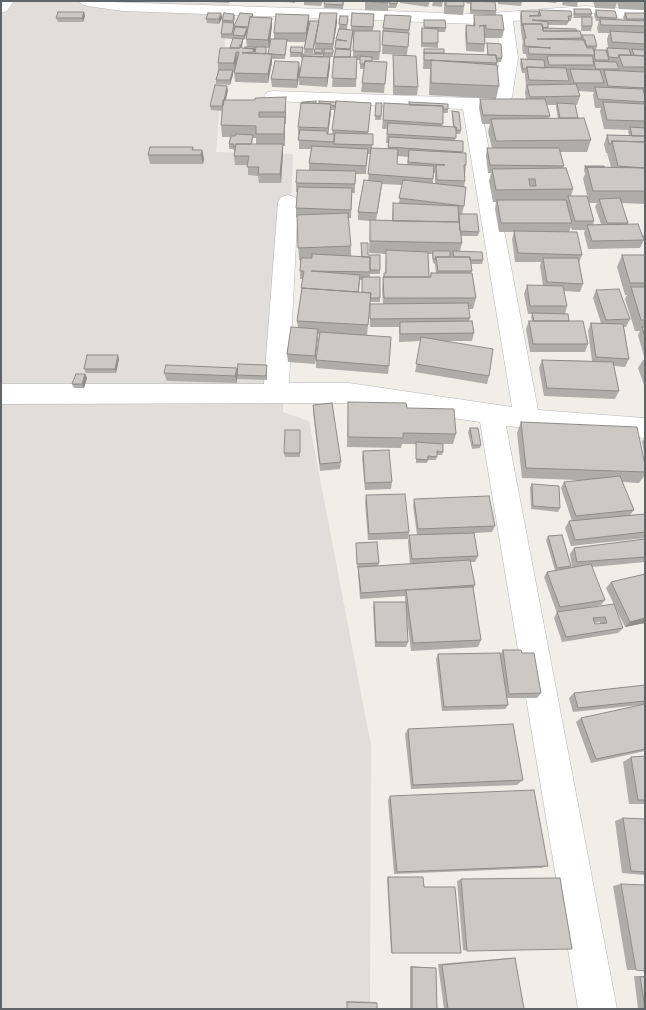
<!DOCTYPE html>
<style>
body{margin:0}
#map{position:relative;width:646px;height:1010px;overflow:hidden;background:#f1eee8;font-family:"Fira Sans",sans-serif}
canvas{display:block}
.frame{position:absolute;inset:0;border:2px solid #5f6468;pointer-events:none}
</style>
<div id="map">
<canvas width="646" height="1010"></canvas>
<div class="frame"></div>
</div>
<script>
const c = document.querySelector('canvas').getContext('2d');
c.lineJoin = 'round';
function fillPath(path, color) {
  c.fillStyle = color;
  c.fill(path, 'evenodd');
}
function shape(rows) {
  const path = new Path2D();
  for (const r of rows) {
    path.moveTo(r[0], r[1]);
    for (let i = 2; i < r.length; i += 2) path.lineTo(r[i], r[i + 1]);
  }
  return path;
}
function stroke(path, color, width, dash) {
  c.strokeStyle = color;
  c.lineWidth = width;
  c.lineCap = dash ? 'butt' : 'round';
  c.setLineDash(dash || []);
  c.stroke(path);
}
const industrial = shape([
 [5,1,230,1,227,18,216,152,293,154,283,412,309,421,371,746,370,1009,1,1009,1,10]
]);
const street = shape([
 [1,1,14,1,7,11,1,13,1,1],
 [79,1,478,14,585,6,645,10,645,20,585,16,513,21,518,58,512,97,509,101,496,106,481,108,538,410,645,418,645,438,506,426,617,1009,578,1009,480,422,349,403,1,404,1,384,264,384,278,202,281,197,288,195,295,197,298,202,289,383,349,383,512,407,463,109,273,101,267,100,264,96,267,92,273,91,471,98,487,97,494,94,500,58,497,23,478,24,123,11,87,6,81,4,79,1]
]);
const wall = shape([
 [208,1,230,1,229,3,208,2],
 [234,1,262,1,262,2],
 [277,1,295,1,295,3],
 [304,1,323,1,321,6,304,5],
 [344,1,343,9,324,8,324,4],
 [365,1,388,1,388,11,365,10],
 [389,1,398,1,396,8,388,8],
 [400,1,430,1,428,7,400,3],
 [433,1,443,1,442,7,432,6],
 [444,1,464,1,464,6,463,15,444,14],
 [466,1,495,1,496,11,496,15,504,30,502,38,485,38,485,44,484,52,466,51,465,34,466,25,473,26,474,15,490,15,470,14,470,4,466,3],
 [498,1,522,1,521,6,498,4],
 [544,1,556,1,556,3,544,2],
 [563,1,578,1,577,7,562,5],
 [593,1,645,1,645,10,619,9,617,2,615,9,595,8],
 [574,9,592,14,591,17,592,26,591,31,581,31,582,18,574,18,573,14],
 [539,10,572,16,571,21,569,21,567,25,548,25,547,28,577,31,582,37,582,35,597,46,596,50,606,51,607,48,608,48,607,39,609,33,598,33,597,28,599,21,596,21,594,14,596,10,617,18,616,20,624,20,623,17,625,13,645,13,645,204,621,203,628,223,628,224,643,236,645,231,645,241,644,240,640,248,588,249,584,233,585,230,572,230,571,227,569,232,582,255,579,263,583,284,580,292,564,291,567,306,565,314,569,321,588,344,585,352,530,352,526,329,529,321,532,321,531,317,532,314,528,314,524,294,527,285,543,286,540,266,541,262,515,262,512,239,514,232,499,232,495,209,496,202,493,202,489,181,491,173,488,173,486,156,487,148,492,148,488,132,490,124,482,124,479,108,480,99,526,99,525,93,526,86,525,76,525,73,522,73,520,64,521,59,527,59,526,54,523,54,522,47,523,42,521,32,520,16,521,11,539,13],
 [578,91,594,92,593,95,595,108,601,108,600,111,604,129,629,130,628,132,629,135,607,135,604,144,606,153,607,153,611,167,585,166,584,170,585,174,583,179,589,203,597,203,595,207,601,224,593,225,594,221,571,196,573,189,563,168,564,166,560,152,587,152,591,140,578,118,575,105,577,105,580,96],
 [547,105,556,105,556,107,558,119,549,119,550,116],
 [84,12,85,16,83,22,58,22,56,18],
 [221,13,222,18,219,24,207,23,206,19],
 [337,13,337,22,333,49,333,57,330,57,330,66,327,87,299,85,299,77,302,57,290,57,290,52,303,47,303,54,314,54,316,39,313,53,304,53,306,42,287,42,285,59,272,59,272,62,268,83,235,82,234,72,233,72,233,75,230,85,216,84,216,80,218,70,218,63,230,48,233,39,233,37,232,39,221,38,221,34,223,24,222,20,234,14,235,18,234,23,235,26,253,14,253,17,272,18,272,26,269,48,266,48,267,54,268,54,274,39,274,33,306,15,309,15,309,23,319,21],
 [247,31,248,31,246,39,247,47,245,48,242,48,243,43,243,40,244,40],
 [352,13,374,14,373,31,380,52,379,60,372,60,372,61,387,62,384,93,361,92,364,69,360,69,360,60,357,60,356,87,332,87,335,48,339,29,351,30],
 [353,35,354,35,353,57,351,57,351,50],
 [348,16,347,29,339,29,339,24],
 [411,16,407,55,382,54,383,28],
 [424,20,446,28,445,32,438,32,438,48,421,47,421,32,422,28,424,28],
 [487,43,502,58,501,62,497,62,499,86,496,99,429,95,430,69,423,69,424,49,444,53,487,55],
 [393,55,418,87,417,95,393,95],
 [300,70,297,88,272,87,271,79],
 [228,90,226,100,286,110,286,124,285,124,285,146,283,146,283,153,281,183,259,183,258,176,248,175,248,165,235,165,234,156,235,152,234,151,233,149,229,149,229,144,230,137,222,137,221,125,222,111,211,110,210,106],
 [253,138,256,138,256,144,252,144],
 [316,103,371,103,368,134,373,134,372,148,388,149,388,143,386,143,387,129,382,129,384,103,448,109,448,113,443,113,442,126,453,127,452,116,452,111,461,130,460,134,456,134,455,141,463,141,462,153,466,165,465,174,465,181,464,187,464,206,462,214,479,232,478,236,461,236,462,243,460,251,483,260,482,264,471,264,472,271,471,273,476,298,473,309,468,309,470,318,469,321,474,333,472,341,446,341,489,376,487,384,415,372,421,341,399,342,399,327,370,327,370,304,383,304,382,289,383,277,385,273,386,254,369,253,370,221,358,220,358,212,368,181,371,154,368,154,366,174,355,174,355,193,352,193,351,218,348,218,351,246,351,256,361,257,361,243,368,255,380,270,380,274,370,274,370,273,370,277,380,298,380,302,370,302,367,336,389,366,388,374,316,368,316,360,319,334,318,334,315,364,288,362,287,354,298,328,297,321,303,279,300,279,300,260,299,260,297,217,296,217,296,208,297,192,296,192,296,183,309,170,309,163,311,149,299,149,299,135,298,135,298,127],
 [331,110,335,110,332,134,328,134],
 [397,156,408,157,407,164,397,164],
 [433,173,435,173,435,184,433,183],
 [381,184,402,185,399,203,393,203,392,220,376,220],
 [428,254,432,254,433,263,435,264,436,273,431,273,430,277,429,277],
 [360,280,362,280,362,292,359,292],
 [376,103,382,103,381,120,375,120],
 [193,147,194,150,202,150,204,159,203,164,150,164,148,155],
 [622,255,645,255,645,388,638,368,643,360,645,360,638,335,640,331,635,331,625,299,627,295,625,295,617,267],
 [596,290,630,319,626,327,624,327,629,359,625,367,614,366,619,391,615,399,544,396,539,368,542,360,592,361,588,331,591,323,601,323,593,298],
 [119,359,116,373,86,373,84,369],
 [267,365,267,380,237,379,237,383,167,381,164,373,237,368,237,371],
 [85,374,87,378,84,388,74,388,72,384],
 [348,402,407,408,456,434,453,444,443,444,443,452,442,455,437,455,436,460,428,460,427,463,416,463,416,444,402,444,401,448,347,447],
 [313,405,341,462,340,469,320,471,313,412],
 [521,422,645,465,645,475,639,483,622,482,634,510,630,515,645,514,645,538,571,546,565,528,569,521,572,521,561,488,564,482,579,480,522,478,517,433],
 [470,428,481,445,480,448,472,449,468,432],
 [300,430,300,457,285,457,284,453],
 [645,438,645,460,642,441],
 [363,451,392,482,391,489,365,490,362,458],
 [532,484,560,508,558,512,531,509,530,487],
 [366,495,409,532,408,539,368,540,365,502],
 [414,499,495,526,492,532,474,533,478,556,475,562,470,562,475,585,473,590,481,640,478,647,411,651,406,610,408,642,406,647,375,647,373,607,374,602,405,602,405,596,360,599,358,573,358,567,357,568,356,543,379,563,378,566,410,564,408,542,409,535,417,535,413,506],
 [548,536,571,566,571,568,572,567,570,554,574,548,645,539,645,562,592,567,605,600,601,605,563,612,614,604,623,628,618,633,562,642,554,618,557,612,557,613,544,577,547,572,555,570,546,540],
 [600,622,600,624,595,624,594,623],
 [645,574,645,623,625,627,606,588,611,582],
 [503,650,522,653,541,693,537,698,507,698,508,705,505,709,442,711,436,659,438,654,500,655],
 [645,685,645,751,591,763,576,722,581,718,640,705,573,712,569,698,574,693],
 [408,729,523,780,517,785,411,789,405,734],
 [645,756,645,804,629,804,623,762,631,757],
 [390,796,548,866,541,868,394,874,388,800],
 [623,818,645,819,645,875,622,873,615,821],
 [388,877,392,953,391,953,387,879],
 [461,879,467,951,463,950,457,881],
 [621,884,636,970,627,970,613,886],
 [510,958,515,958,524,1009,444,1009,438,964],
 [410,966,436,968,437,1009,410,1009],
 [634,976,645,976,645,1009,638,1009],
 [347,1001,376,1002,377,1003,347,1009]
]);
const shadedWall = shape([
 [84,12,85,16,83,22,82,18],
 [221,13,222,18,219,24,219,19],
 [337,13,337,22,332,53,333,44],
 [309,15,309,23,306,42,306,33],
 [272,18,272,26,269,48,268,40],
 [247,28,247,33,244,40,244,36],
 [236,52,237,60,235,72,234,63],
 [272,54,272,62,268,83,268,74],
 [330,57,330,66,327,87,327,78],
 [299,62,300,70,297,88,297,80],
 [233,70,233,75,230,85,230,80],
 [227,86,228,90,223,111,223,106],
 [286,97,286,124,285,112],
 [331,104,331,112,328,136,328,128],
 [285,117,285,146,284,134],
 [283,144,283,153,281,183,280,174],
 [202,150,204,159,203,164,201,155],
 [382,182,381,191,376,222,377,213],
 [318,329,318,337,315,364,315,356],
 [118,355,119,359,116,373,115,369],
 [237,368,238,375,237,375,237,383,235,376],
 [85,374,87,378,84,388,82,384],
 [645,618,645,623,625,627,630,622]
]);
const building = shape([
 [325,1,343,1,343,5,324,4,325,1],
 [365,1,388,1,388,3,365,1],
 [389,1,397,1,397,4,389,3,389,1],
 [446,1,464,1,464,6,446,6,446,1],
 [471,1,495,2,496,11,471,10,471,1],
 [574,9,590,9,592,14,575,14,574,9],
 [539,10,571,11,572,16,568,16,569,21,532,20,548,22,548,28,542,27,542,24,523,24,522,26,521,11,538,11,539,15,529,16,541,16,539,10],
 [596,10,615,11,617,18,597,17,596,10],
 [58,12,84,12,82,18,56,18,58,12],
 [208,13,221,13,219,19,206,19,208,13],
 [224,13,234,14,233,21,222,20,224,13],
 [240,13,253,14,252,17,250,17,248,27,234,26,240,13],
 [320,13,337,13,333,44,315,43,320,13],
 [352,13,374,14,373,27,351,26,352,13],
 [625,13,645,13,645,19,627,19,625,13],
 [276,14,309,15,306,33,274,33,276,14],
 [385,15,411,16,409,30,383,28,385,15],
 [474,15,502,15,504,30,486,29,486,25,479,26,484,26,485,44,467,43,466,25,475,26,474,15],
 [340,16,348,16,347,25,339,24,340,16],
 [250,17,272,18,268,40,246,39,250,17],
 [582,17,592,17,592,26,582,26,582,17],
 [600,19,645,21,645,26,601,25,600,19],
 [424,20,445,20,446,28,424,27,424,20],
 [310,21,319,21,313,49,304,49,310,21],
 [223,22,234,23,232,34,221,34,223,22],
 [523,24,542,24,543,31,580,31,582,38,537,39,585,40,587,48,593,48,595,55,529,54,528,47,551,48,525,46,524,38,526,38,523,24],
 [235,27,247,28,244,36,233,35,235,27],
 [422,28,438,29,438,43,422,43,422,28],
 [543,28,576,29,577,31,543,31,543,28],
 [339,29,353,30,350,49,335,48,336,40,347,41,336,39,339,29],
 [354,31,380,31,380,52,353,51,354,31],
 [383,31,409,33,408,47,382,45,383,31],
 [610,31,645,33,645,44,612,42,610,31],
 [582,35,594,35,597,46,586,46,582,35],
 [233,38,243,39,240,48,230,48,233,38],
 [271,39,287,39,285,55,271,54,272,54,268,54,271,39],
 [487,43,501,44,502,58,496,58,496,55,488,55,487,43],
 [240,45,242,48,254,49,253,52,242,53,272,54,268,74,234,73,239,52,236,52,234,63,218,63,220,48,240,48,240,45],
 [245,47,254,47,254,51,254,49,245,48,245,47],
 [256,47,266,47,266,54,255,53,256,47],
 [291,47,303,47,302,53,290,52,291,47],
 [607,48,629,49,631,55,619,55,618,58,609,57,607,48],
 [315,49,322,49,322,53,314,52,315,49],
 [324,49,333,49,333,53,324,53,324,49],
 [336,49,351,50,350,57,334,57,336,49],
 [424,49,444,49,444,53,424,53,424,49],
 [632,49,645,50,645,56,634,55,632,49],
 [594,50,606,50,609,60,595,60,594,50],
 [424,53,496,55,497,63,424,60,424,53],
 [302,54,324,54,323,57,303,56,302,58,302,54],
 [393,55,416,56,418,87,394,86,393,55],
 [619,55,645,56,645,67,623,67,619,55],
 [303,56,330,57,327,78,299,77,303,56],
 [360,56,372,57,372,61,365,61,364,64,360,64,360,56],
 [547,56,592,56,595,65,549,65,547,56],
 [334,57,357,57,356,79,332,78,334,57],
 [521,59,544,60,545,68,527,67,526,69,523,69,521,59],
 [431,60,497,65,499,86,431,83,431,60],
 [275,61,299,62,297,80,271,79,275,61],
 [365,61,387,62,385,84,362,83,365,61],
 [593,61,616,62,619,69,596,69,593,61],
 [527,67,566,68,569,81,529,80,527,67],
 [570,69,600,70,604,83,574,83,570,69],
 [219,70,233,70,230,80,216,80,219,70],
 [604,70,645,72,645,88,608,86,604,70],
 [576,84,580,96,530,97,527,85,576,84],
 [215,85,227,86,223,106,210,106,215,85],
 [595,87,643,89,645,97,645,102,598,99,595,87],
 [286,97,285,112,259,112,259,117,285,117,284,134,256,134,256,126,221,125,223,100,255,100,255,98,286,97],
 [480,99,545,99,550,116,483,115,480,99],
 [316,101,316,103,302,103,302,102,316,101],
 [319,101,336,102,335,106,331,105,331,104,319,103,319,101],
 [336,101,371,103,368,132,332,130,336,101],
 [409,102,448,104,448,109,443,109,443,106,409,105,409,102],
 [603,102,645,104,645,121,607,120,603,102],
 [301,103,331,104,328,128,298,127,301,103],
 [376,103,382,103,381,116,375,116,376,103],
 [384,103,443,106,443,124,383,120,384,103],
 [557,103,575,104,578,118,560,118,557,103],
 [452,111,459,112,461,130,456,130,456,127,454,127,452,111],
 [584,118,591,140,496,141,491,119,584,118],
 [388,123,456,127,456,138,387,134,388,123],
 [630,127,645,128,645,136,632,136,630,127],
 [300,130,327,131,327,134,334,134,334,142,298,140,300,130],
 [335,133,373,134,373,145,334,144,335,133],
 [236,134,253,135,251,144,236,144,235,147,233,147,234,144,229,144,231,136,235,136,236,134],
 [607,135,645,136,645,142,612,141,611,144,609,144,607,135],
 [389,137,463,141,463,152,388,147,389,137],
 [612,141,645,142,645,168,618,166,612,141],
 [236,144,283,144,280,174,258,174,259,167,247,167,249,156,234,156,236,144],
 [312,146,368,149,366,166,309,163,312,146],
 [150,147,193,147,192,150,202,150,201,155,148,155,150,147],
 [371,148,398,149,397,164,434,166,433,179,368,174,371,148],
 [487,148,559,148,564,166,490,165,487,148],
 [409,150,466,153,466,165,464,165,465,181,437,180,436,165,445,165,408,162,409,150],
 [585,166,604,166,604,167,587,167,586,169,585,166],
 [587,167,645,168,645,191,593,191,587,167],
 [566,168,573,189,496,190,492,169,566,168],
 [529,179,535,179,536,186,530,186,529,179],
 [297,170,356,171,355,184,296,183,297,170],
 [364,180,382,182,377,213,358,212,364,180],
 [403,180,466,187,464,206,399,198,403,180],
 [298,187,352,188,351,210,296,208,298,187],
 [568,196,587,196,594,221,575,221,568,196],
 [620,198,628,223,607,223,599,199,620,198],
 [497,200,566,200,572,223,501,223,497,200],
 [393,203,458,206,459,222,393,221,393,203],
 [348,213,351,246,298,248,297,215,348,213],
 [459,214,477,214,479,232,460,231,459,214],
 [370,220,459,222,462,243,370,241,370,220],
 [638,224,644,240,592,241,587,225,638,224],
 [514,231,577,232,582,255,518,253,514,231],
 [361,243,368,243,368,255,380,255,380,270,370,270,370,257,362,257,361,243],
 [386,250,428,252,429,277,384,277,384,273,386,273,386,250],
 [433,251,450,251,450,257,436,257,436,259,433,259,433,251],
 [453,251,482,252,483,260,470,260,470,257,454,257,453,251],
 [312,254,370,257,370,272,311,271,360,275,358,292,301,288,304,271,300,271,301,258,312,258,312,254],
 [622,255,645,255,645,283,630,283,622,255],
 [436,257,470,257,472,271,438,271,436,257],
 [543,258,578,258,583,284,547,282,543,258],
 [431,273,472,273,476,298,384,298,383,277,431,277,431,273],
 [362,277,380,277,380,298,370,298,371,293,362,292,362,277],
 [527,285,563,286,567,306,530,306,527,285],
 [631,287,645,287,645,320,641,320,631,287],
 [302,288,371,293,368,325,297,321,302,288],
 [619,289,630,319,606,320,596,290,619,289],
 [468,303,470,318,370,319,370,304,468,303],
 [532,313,568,314,569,321,534,321,532,313],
 [472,321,474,333,400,334,400,322,472,321],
 [529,321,583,321,588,344,533,344,529,321],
 [591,323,623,324,629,359,596,357,591,323],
 [291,327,318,329,315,356,287,354,291,327],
 [642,327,645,327,645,337,642,327],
 [320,332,391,337,389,366,316,360,320,332],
 [421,337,493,349,489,376,416,364,421,337],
 [87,355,118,355,115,369,84,369,87,355],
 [542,360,613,362,619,391,547,388,542,360],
 [238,364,267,365,266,376,237,375,238,364],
 [166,365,237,368,235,376,164,373,166,365],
 [76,374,85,374,82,384,72,384,76,374],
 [348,402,406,403,407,408,454,409,456,434,403,433,403,438,348,437,348,402],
 [332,403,341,462,320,464,313,405,332,403],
 [521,422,637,427,645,465,645,472,526,468,521,422],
 [470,428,478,428,481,445,473,445,470,428],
 [285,430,300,430,300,453,284,453,285,430],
 [416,442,443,444,443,452,437,451,437,457,428,456,428,460,416,459,416,442],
 [389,450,392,482,365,483,363,451,389,450],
 [620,476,634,510,576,516,564,482,620,476],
 [532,484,559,486,560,508,533,506,532,484],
 [405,494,409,532,369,534,366,495,405,494],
 [489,496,495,526,418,529,414,499,489,496],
 [645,514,645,532,575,540,569,521,645,514],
 [474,533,478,556,412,559,409,535,474,533],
 [562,535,571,566,557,568,548,536,562,535],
 [645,539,645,557,577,562,574,548,645,539],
 [377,542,379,563,357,564,356,543,377,542],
 [470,560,475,585,361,593,358,567,470,560],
 [591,564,605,600,560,607,547,572,591,564],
 [645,574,645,618,630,622,611,582,645,574],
 [473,587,481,640,413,643,406,590,473,587],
 [374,602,406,602,408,642,376,642,374,602],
 [614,604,623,628,566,637,557,612,614,604],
 [605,617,607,623,595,624,593,618,605,617],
 [503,650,521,650,522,653,534,653,541,693,509,694,503,650],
 [500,653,508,705,444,707,438,654,500,653],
 [645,685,645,701,578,708,574,693,645,685],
 [645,704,645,749,596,759,581,718,645,704],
 [513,724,523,780,413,785,408,729,513,724],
 [645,756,645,800,638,800,631,757,645,756],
 [534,790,548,866,397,872,390,796,534,790],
 [623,818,645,819,645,872,631,871,623,818],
 [388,877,423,877,424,887,455,887,461,953,392,953,388,877],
 [560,878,572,949,467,951,461,879,560,878],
 [621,884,645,885,645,971,636,970,621,884],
 [515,958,524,1009,448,1009,442,965,515,958],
 [412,967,436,968,437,1009,412,1009,412,967],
 [640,977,645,977,645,1007,640,977],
 [347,1002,377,1003,377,1009,347,1009,347,1002]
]);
fillPath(industrial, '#e0ddda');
stroke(street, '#b3b6ba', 1);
fillPath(street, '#fff');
fillPath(wall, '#afada9');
fillPath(shadedWall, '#8f8d89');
fillPath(building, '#ccc9c4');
stroke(building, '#8f8d89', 1);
</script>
